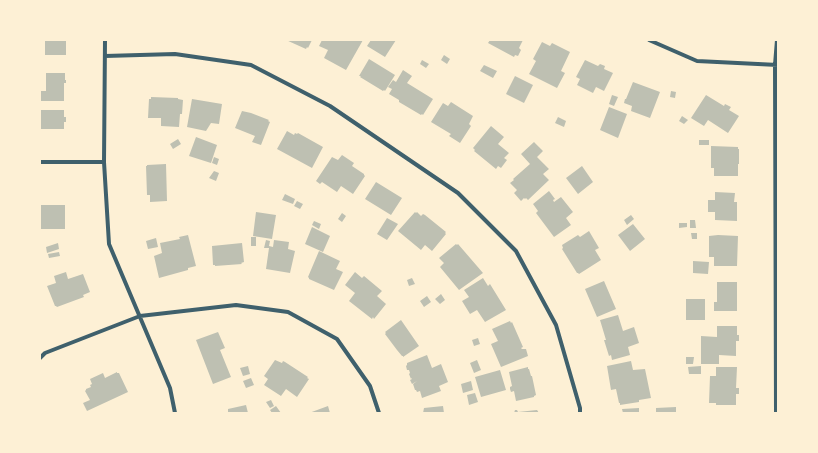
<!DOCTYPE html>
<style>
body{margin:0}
#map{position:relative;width:818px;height:453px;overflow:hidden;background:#fdf0d5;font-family:"DM Sans",sans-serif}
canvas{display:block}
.frame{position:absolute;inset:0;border:41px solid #fdf0d5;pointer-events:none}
</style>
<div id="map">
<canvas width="818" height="453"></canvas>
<div class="frame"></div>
</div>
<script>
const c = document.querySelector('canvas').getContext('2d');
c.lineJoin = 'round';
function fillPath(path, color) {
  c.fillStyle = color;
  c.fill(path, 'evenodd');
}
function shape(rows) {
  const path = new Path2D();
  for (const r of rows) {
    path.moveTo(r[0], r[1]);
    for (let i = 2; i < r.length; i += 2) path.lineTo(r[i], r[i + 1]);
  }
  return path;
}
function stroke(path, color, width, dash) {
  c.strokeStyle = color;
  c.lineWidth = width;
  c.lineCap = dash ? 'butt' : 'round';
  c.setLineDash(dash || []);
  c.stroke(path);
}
const building = shape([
 [45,40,66,40,66,55,45,55],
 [286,40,312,40,308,48,307,47,306,49],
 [322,40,363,40,346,70,324,58,328,50,319,46],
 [371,40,396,40,385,57,367,46],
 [490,40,523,40,519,48,521,50,518,56,515,55,514,57,488,43],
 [542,42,550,46,552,43,570,52,561,71,565,73,557,88,529,74,536,61,533,59],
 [444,55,450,59,447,64,441,60],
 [369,59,395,75,385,91,384,90,383,91,360,77,361,76,359,76],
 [422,60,429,64,426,68,420,64],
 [585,60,598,66,600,64,605,66,604,69,613,73,604,91,596,87,593,93,577,85,580,79,576,77],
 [484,65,497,71,493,78,480,71],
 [403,70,412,76,407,83,433,99,423,115,422,114,421,115,399,102,399,100,389,94,392,89,388,87,393,80,396,82],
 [46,73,65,73,65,80,66,80,66,83,64,83,64,101,40,101,40,91,46,91],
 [515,76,533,85,524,103,506,94],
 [633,82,660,92,650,118,631,111,632,106,624,103,625,99,626,99],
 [671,91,676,92,675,98,670,97],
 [612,95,618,97,614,106,609,104],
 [706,95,724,106,725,104,731,107,729,110,739,116,728,133,708,120,704,126,691,118],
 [151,97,178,98,178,99,183,100,182,114,180,114,179,127,161,126,161,118,148,118,149,99,151,99],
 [192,99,222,104,219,124,211,123,206,131,187,127],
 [451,102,473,116,469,124,471,126,460,143,449,136,451,134,431,122,443,103,448,106],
 [609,107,627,114,618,138,600,130],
 [40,110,64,110,64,117,66,117,66,122,64,122,64,129,40,129],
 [242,111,251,113,269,120,268,121,270,122,261,145,252,142,255,136,235,128],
 [682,116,688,120,684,124,679,121],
 [558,117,566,121,564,127,555,123],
 [491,126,504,137,498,144,509,153,504,158,507,160,501,168,498,166,496,169,474,151,475,150,473,148],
 [287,131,294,135,295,133,297,134,298,133,323,147,312,168,277,149],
 [196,137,217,145,211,163,189,156],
 [178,139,181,144,173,149,170,144],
 [699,140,709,140,709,145,699,145],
 [534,142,543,151,537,157,549,169,543,174,549,180,528,200,526,198,525,199,524,198,521,201,514,193,517,190,510,183,514,180,513,179,530,164,521,154],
 [711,146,738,147,738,149,739,149,739,164,738,164,738,176,714,176,714,168,711,168],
 [342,155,354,163,352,166,364,174,364,175,365,176,353,194,341,186,337,192,322,182,320,184,316,181,332,157,338,160],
 [214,157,219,159,217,165,212,163],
 [166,164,167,201,150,202,150,195,147,195,146,166,147,166,147,165],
 [582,166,593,182,578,194,566,178],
 [214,171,219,173,216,181,209,178],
 [376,182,402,198,391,215,365,199],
 [549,191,555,199,553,200,554,202,561,197,573,212,566,218,571,225,554,237,536,213,538,211,533,204],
 [715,192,735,193,734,202,737,202,737,221,715,220,715,212,708,212,708,200,715,200],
 [285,194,295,199,293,204,282,200],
 [297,201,303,204,300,209,294,206],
 [40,205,65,205,65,229,40,229],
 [256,212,276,215,272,239,253,236],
 [415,212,416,213,417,212,421,216,423,214,425,215,446,232,445,233,446,234,432,251,425,245,421,250,398,231],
 [342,213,346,216,342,222,338,219],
 [631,215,634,219,627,225,624,220],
 [387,218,398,224,387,240,377,234],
 [690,220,695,220,696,228,690,228],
 [314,221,321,224,319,229,312,225],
 [679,223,687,223,687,227,679,228],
 [633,224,645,239,630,251,618,235],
 [312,227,330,236,323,252,305,244],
 [589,231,599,248,595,250,601,260,579,274,578,273,577,273,562,249,563,248,562,245,578,235,580,237],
 [691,233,697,233,697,239,692,239],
 [188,235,196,266,188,268,188,270,159,278,154,256,162,253,160,243,180,239,179,237],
 [718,235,738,236,737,266,714,266,714,257,709,257,709,236],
 [251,237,256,237,256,246,251,246],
 [156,238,158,247,148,249,146,241],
 [266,240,270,241,269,246,273,247,274,240,289,242,288,249,295,251,290,273,266,269,269,248,264,248],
 [58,243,59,249,47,253,46,247],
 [242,243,244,262,241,263,242,264,215,266,215,265,213,265,212,246],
 [456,244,457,245,458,244,483,273,459,290,440,267,444,263,439,258],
 [319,251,340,261,336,269,343,272,334,290,309,279,309,278,308,277],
 [59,252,60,256,49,258,48,254],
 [693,261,709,262,708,274,693,273],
 [66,272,68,279,83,274,90,292,83,295,84,297,57,307,56,306,55,306,47,286,56,283,54,276],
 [355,272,362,278,364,276,382,291,377,296,386,304,374,319,373,317,372,319,349,301,355,293,345,285],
 [412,278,415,284,409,286,407,280],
 [483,278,488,286,490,284,506,310,485,322,477,310,470,314,462,301,469,297,464,290],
 [604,281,616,309,597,317,585,289],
 [717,282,737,282,737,311,714,311,714,302,717,302],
 [441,294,445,300,440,304,435,299],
 [427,296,431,302,424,307,420,301],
 [686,299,705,299,705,320,686,320],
 [618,315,623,331,634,327,639,343,628,347,630,355,612,360,611,355,609,356,604,340,606,340,600,320],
 [401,320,419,346,403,357,403,356,402,356,397,350,385,334,386,333,385,332],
 [510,321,511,323,512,322,523,347,521,348,522,349,526,349,528,356,501,367,491,344,498,341,492,329],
 [717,326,737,326,737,335,739,335,739,341,736,341,736,356,719,355,719,364,701,364,701,336,717,337],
 [218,332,225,348,220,350,231,377,213,384,196,340],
 [478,338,480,344,474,346,472,340],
 [427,355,432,368,441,364,448,382,439,386,441,391,422,398,420,391,417,392,416,390,415,390,413,384,417,381,412,384,410,380,412,379,411,378,411,379,409,374,410,373,409,370,407,370,406,366,407,365,407,363],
 [686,357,694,357,693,364,686,364],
 [275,360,282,363,283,361,285,362,308,377,307,378,309,379,297,397,286,389,281,396,264,385,268,379,264,376],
 [477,360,481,370,474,373,470,363],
 [631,361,633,370,645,369,651,398,639,400,639,402,620,405,620,403,619,403,616,389,611,390,607,366],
 [248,366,250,374,243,376,240,368],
 [701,366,701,374,689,374,688,367],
 [528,367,528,369,529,369,531,376,532,376,536,395,534,396,534,397,516,401,514,391,511,392,510,389,510,387,512,386,509,372],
 [716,367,737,367,736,388,739,388,739,394,736,394,736,405,716,405,716,403,709,403,710,376,716,376],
 [500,370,506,390,481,397,475,377],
 [117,372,117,373,119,373,128,392,87,411,83,403,90,400,85,391,86,390,86,389,91,387,90,385,92,384,90,379,103,373,105,378],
 [251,378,254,385,246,388,243,381],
 [471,381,473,390,463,393,461,384],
 [475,393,478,402,469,405,467,395],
 [271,400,274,406,270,408,266,402],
 [246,405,248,413,228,413,228,409],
 [276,406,281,413,272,413,270,410],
 [328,406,330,413,309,413],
 [443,406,444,413,423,413,424,408],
 [676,407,676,413,656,413,656,408],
 [639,408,639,413,623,413,622,409],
 [515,410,517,410,518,412,537,410,539,413,514,413]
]);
const minor = shape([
 [105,40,104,162,109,244,170,388,175,413],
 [649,40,697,61,778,65],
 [105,56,175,54,251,65,330,106,458,193,516,251,556,325,580,408,580,413],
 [40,162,104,162],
 [40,358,45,353,140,316,236,305,288,312,337,339,370,386,379,413],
 [776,413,775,65,777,40]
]);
fillPath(building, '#bec0b2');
stroke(minor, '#3f606c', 4);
</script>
